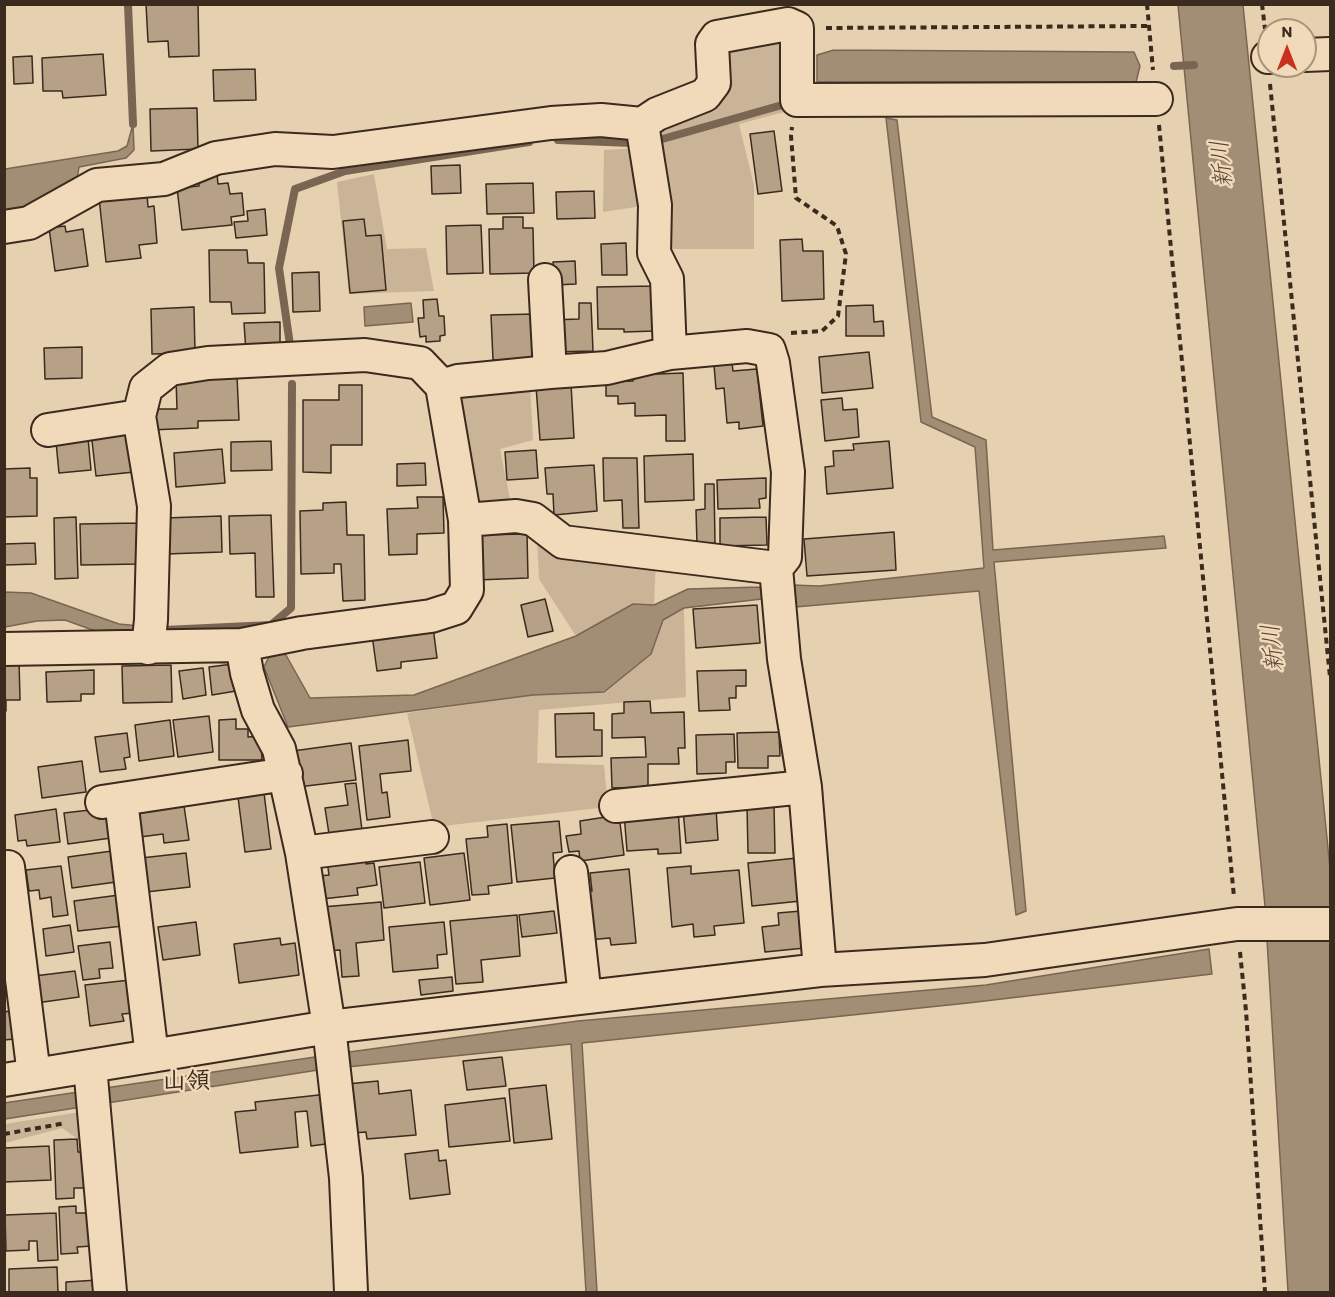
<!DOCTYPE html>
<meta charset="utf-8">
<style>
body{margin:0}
#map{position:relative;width:1335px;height:1297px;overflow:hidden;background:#e5d0b0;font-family:Itim,sans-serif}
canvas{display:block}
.frame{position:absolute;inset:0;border:6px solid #3b2a1e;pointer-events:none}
.north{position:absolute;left:1257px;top:18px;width:60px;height:60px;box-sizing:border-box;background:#f0dab9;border:2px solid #a8947b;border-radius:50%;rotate:0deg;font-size:16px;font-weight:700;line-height:24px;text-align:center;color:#3b2a1e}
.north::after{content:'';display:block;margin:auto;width:21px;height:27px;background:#c8321e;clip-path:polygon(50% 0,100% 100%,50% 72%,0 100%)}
</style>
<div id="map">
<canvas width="1335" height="1297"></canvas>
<div class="frame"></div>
<div class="north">N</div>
</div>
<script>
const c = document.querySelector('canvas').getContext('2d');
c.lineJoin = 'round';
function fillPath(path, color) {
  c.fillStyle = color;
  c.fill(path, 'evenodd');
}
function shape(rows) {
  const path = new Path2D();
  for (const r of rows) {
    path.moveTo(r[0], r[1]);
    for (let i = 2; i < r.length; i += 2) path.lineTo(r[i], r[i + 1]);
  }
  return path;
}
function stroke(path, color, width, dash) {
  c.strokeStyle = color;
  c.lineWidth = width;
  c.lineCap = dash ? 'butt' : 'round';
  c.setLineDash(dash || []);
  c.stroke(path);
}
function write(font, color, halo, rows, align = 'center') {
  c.font = font + ' Itim,"Klee One",sans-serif';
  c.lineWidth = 5;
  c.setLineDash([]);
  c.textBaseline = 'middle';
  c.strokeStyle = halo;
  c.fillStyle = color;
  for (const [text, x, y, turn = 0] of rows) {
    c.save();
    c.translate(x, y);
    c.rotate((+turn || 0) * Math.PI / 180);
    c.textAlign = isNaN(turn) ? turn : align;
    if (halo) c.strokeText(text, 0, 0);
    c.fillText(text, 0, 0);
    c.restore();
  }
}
const green = shape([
 [787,35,788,111,739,124,754,185,754,249,661,249,661,203,603,212,604,150,654,147,659,124,726,93,724,44],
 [374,174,387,249,426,248,434,291,349,294,337,182],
 [530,383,533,440,500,449,511,504,475,504,454,393],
 [537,540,656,560,654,605,633,604,576,636,539,579],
 [684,608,686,697,539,710,537,763,604,765,608,807,434,827,407,713,533,695,604,692,651,654,663,620],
 [86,1111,90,1148,62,1128,5,1143,5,1124]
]);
const water = shape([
 [1178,5,1243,5,1330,868,1330,1292,1288,1292,1265,906,1178,5],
 [834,50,1134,52,1140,66,1136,82,817,82,817,55,834,50],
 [886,118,897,120,932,417,986,440,993,550,1164,536,1166,548,994,562,1026,911,1016,915,979,591,795,607,792,585,819,586,984,568,975,447,921,422,886,118],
 [133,124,134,150,126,158,79,167,77,180,28,206,5,210,5,169,118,151,127,146,133,124],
 [411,303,413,322,365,326,364,307,411,303],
 [760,587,762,599,684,608,663,620,651,654,604,692,533,695,288,727,264,667,272,650,282,648,310,698,414,695,576,636,633,604,654,605,688,589,760,587],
 [4,592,31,593,119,624,140,626,136,635,109,636,65,620,37,621,5,627,4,592],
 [1209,949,1212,974,968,1003,582,1043,597,1292,586,1292,571,1044,318,1070,5,1119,4,1103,349,1052,578,1021,986,985,1209,949]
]);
const stream = shape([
 [128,4,133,124],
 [1174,66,1194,65],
 [558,140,631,143],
 [659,140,782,105],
 [290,345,279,268,295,189,345,171,529,142],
 [164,630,271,625,291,608,292,384]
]);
const building = shape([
 [146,4,198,4,199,56,169,57,168,41,148,42,146,4],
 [103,54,106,95,63,98,62,91,43,91,42,58,103,54],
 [32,56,33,83,14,84,13,57,32,56],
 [255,69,256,100,214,101,213,70,255,69],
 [197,108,198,149,151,151,150,109,197,108],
 [774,131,782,191,758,194,750,134,774,131],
 [460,165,461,193,432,194,431,166,460,165],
 [217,174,218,184,228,183,230,194,242,193,244,215,231,217,232,225,182,230,177,188,199,186,198,176,217,174],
 [533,183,534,213,487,214,486,184,533,183],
 [594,191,595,218,557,219,556,192,594,191],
 [147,194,148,207,154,206,157,243,139,245,141,258,106,262,99,198,147,194],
 [265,209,267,235,236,238,234,222,248,221,247,211,265,209],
 [503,217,523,217,523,228,533,228,534,273,490,274,489,229,503,229,503,217],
 [364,219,366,236,381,235,386,290,350,293,343,221,364,219],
 [481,225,483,273,447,274,446,226,481,225],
 [65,226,66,232,83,229,88,266,55,271,49,228,65,226],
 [802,239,803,251,823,251,824,299,782,301,780,240,802,239],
 [626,243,627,275,602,275,601,244,626,243],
 [209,250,247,250,248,263,264,263,265,313,232,314,231,302,210,302,209,250],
 [575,261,576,284,554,285,553,262,575,261],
 [319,272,320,311,293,312,292,273,319,272],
 [654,286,655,331,624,332,624,329,598,329,597,287,654,286],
 [437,299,439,316,444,316,445,335,440,336,440,341,426,342,426,336,420,337,418,318,424,318,423,300,437,299],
 [579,303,591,303,593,351,552,352,551,320,579,319,579,303],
 [873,305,874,322,883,321,884,336,846,336,846,306,873,305],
 [194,307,195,353,152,354,151,309,194,307],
 [535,314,536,360,493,360,491,315,535,314],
 [280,322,280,351,246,352,244,323,280,322],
 [82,347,82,378,45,379,44,348,82,347],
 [869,352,873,388,822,393,819,357,869,352],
 [732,363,733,371,757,369,763,426,739,429,739,422,727,423,724,388,716,389,714,365,732,363],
 [683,373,685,441,666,441,666,415,635,416,635,403,618,404,618,396,606,396,606,382,633,381,633,375,683,373],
 [237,376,239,420,198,421,198,428,150,430,150,409,177,409,176,378,237,376],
 [571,384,574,438,540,440,536,386,571,384],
 [339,385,362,385,362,445,331,445,331,473,303,472,303,400,339,400,339,385],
 [842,398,843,410,857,409,859,437,825,441,821,400,842,398],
 [130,428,134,472,96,476,91,432,130,428],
 [88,438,91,470,59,473,56,442,88,438],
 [271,441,272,470,231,471,231,442,271,441],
 [889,441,893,488,827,494,825,467,834,466,833,451,854,450,853,444,889,441],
 [222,449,225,483,176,487,174,453,222,449],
 [536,450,538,478,507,480,505,452,536,450],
 [693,454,694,500,645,502,644,456,693,454],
 [603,458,637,458,639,528,623,528,622,500,604,501,603,458],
 [425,463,426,485,397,486,397,464,425,463],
 [594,465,597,511,554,515,553,494,547,494,545,468,594,465],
 [30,468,30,478,37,478,37,516,4,517,4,469,30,468],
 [766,478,766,498,759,499,760,508,718,509,717,480,766,478],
 [705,484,714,484,715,543,697,544,696,510,705,509,705,484],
 [417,497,443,497,444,533,417,534,417,554,389,555,387,509,418,508,417,497],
 [346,502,347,535,364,535,365,600,343,601,341,564,334,564,334,573,301,574,300,511,323,510,323,503,346,502],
 [271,515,274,597,256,597,255,553,230,554,229,516,271,515],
 [221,516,222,552,166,554,165,518,221,516],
 [76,517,78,578,55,579,54,518,76,517],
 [766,517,767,545,720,546,720,518,766,517],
 [139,523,140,564,81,565,80,524,139,523],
 [894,532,896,570,807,576,804,539,894,532],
 [527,534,528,578,477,580,476,535,527,534],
 [35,543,36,564,4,565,4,544,35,543],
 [545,599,553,631,528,637,521,605,545,599],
 [757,605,760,643,696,648,693,609,757,605],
 [433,627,437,658,401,662,401,668,377,671,372,635,433,627],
 [4,660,19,660,20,700,6,700,6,711,4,711,4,660],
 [233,664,236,691,212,695,209,667,233,664],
 [171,665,172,702,123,703,122,666,171,665],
 [203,668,206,695,183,699,179,671,203,668],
 [94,670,94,694,81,694,81,701,47,702,46,672,94,670],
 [746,670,746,686,736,686,736,698,729,698,730,710,699,711,697,671,746,670],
 [650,701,651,713,684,712,685,748,678,748,679,764,648,764,648,787,612,788,611,758,646,757,645,737,612,738,612,714,624,713,624,702,650,701],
 [594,713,594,730,602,730,602,756,556,757,555,714,594,713],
 [209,716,213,752,178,757,173,720,209,716],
 [236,719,236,729,248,729,248,737,261,736,262,760,219,760,219,720,236,719],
 [170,720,174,756,139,761,135,725,170,720],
 [779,732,780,756,768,756,768,768,738,768,737,733,779,732],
 [127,733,130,757,124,758,126,769,100,772,95,737,127,733],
 [734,734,735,762,726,762,726,773,697,774,696,735,734,734],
 [408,740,411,771,380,774,382,793,387,792,390,817,367,820,359,746,408,740],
 [351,743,356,780,298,787,293,751,351,743],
 [82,761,86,792,42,798,38,767,82,761],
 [356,783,362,830,329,834,325,808,348,805,345,784,356,783],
 [264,793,271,849,245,852,238,797,264,793],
 [183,799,189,840,164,843,163,834,140,837,136,805,183,799],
 [774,805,775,853,748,853,747,806,774,805],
 [107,808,111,838,68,844,64,813,107,808],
 [716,808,718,840,686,843,683,810,716,808],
 [56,809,60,842,27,846,26,840,18,841,15,815,56,809],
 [678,809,681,853,658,854,658,849,627,851,624,813,678,809],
 [619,815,624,855,580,861,579,851,569,852,566,836,581,834,580,821,619,815],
 [559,821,562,852,553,853,555,878,517,882,511,825,559,821],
 [507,824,512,883,488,886,489,894,472,895,466,839,488,837,487,826,507,824],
 [112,851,116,882,72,888,68,857,112,851],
 [186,853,190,887,146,892,141,858,186,853],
 [464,853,470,900,430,905,424,858,464,853],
 [365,856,366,864,374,863,377,885,357,888,358,895,322,899,319,876,329,875,327,861,365,856],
 [797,858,801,901,752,906,748,863,797,858],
 [420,862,425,903,384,908,379,867,420,862],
 [61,866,68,915,53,917,51,897,40,899,39,890,29,891,26,870,61,866],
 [691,866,691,874,739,870,744,923,714,926,715,935,694,937,693,924,672,927,667,868,691,866],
 [629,869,636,943,611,945,610,938,588,940,583,892,592,891,590,873,629,869],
 [119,895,123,926,78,931,74,901,119,895],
 [381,902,384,940,356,943,359,976,342,977,340,950,326,951,322,907,381,902],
 [554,911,557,933,522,937,519,915,554,911],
 [801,911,805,948,765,952,762,927,779,925,778,913,801,911],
 [517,915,520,956,481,960,483,982,456,984,450,921,517,915],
 [196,922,200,955,163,960,158,927,196,922],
 [444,922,447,954,437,955,438,968,393,972,389,927,444,922],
 [70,925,74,952,46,956,43,929,70,925],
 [280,938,281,945,295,943,299,975,239,983,234,944,280,938],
 [110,942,113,968,99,969,100,978,83,980,78,946,110,942],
 [75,971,79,997,29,1004,26,977,75,971],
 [452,977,453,991,421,995,419,980,452,977],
 [130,980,134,1013,122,1014,124,1021,90,1026,85,985,130,980],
 [10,1011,14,1039,4,1040,4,1012,10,1011],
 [502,1057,506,1086,467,1090,463,1061,502,1057],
 [378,1081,379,1094,411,1090,416,1135,367,1139,366,1132,353,1133,347,1084,378,1081],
 [546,1085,552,1139,514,1143,509,1089,546,1085],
 [328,1094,333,1143,311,1146,307,1111,295,1112,298,1147,240,1153,235,1112,256,1110,255,1102,328,1094],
 [505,1098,510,1141,449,1147,445,1105,505,1098],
 [77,1139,78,1152,84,1152,85,1188,74,1188,74,1198,56,1199,54,1140,77,1139],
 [49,1146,51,1180,4,1182,4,1148,49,1146],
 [438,1150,439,1161,446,1160,450,1194,410,1199,405,1154,438,1150],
 [76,1206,76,1213,91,1213,92,1246,77,1247,78,1253,61,1254,59,1207,76,1206],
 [56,1213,58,1260,38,1261,37,1241,29,1241,29,1250,6,1251,5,1215,56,1213],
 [57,1267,58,1292,9,1292,9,1269,57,1267],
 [98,1280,98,1292,66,1292,66,1282,98,1280]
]);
const path = shape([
 [1147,4,1153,70],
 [1262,4,1265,29],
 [826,28,1149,26],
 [1270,84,1330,677],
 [1159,125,1234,897],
 [791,333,822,331,838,316,846,254,837,226,796,198,791,136,792,127],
 [1240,952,1246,1011,1265,1292],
 [4,1134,66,1123]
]);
const minor = shape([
 [1305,55,1330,54],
 [1268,57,1269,57],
 [642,124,655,205,654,253,667,279,670,353],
 [4,227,29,223,97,185,164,179,216,158,275,149,333,152,551,123,601,120,642,124,657,114,705,95,714,83,712,44,717,37,788,24,797,28,797,100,1156,99],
 [545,280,550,372],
 [442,386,458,381,550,372,607,368,670,353,747,346,769,350,773,363,788,472,785,557,776,568,784,659,805,787,820,970],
 [139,416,154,506,151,620,148,648],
 [465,520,516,516,533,519,563,542,776,568],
 [242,645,247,673,258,710,279,749,302,853,329,1027,346,1178,351,1292],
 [4,649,242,645,302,633,431,616,456,608,467,590,465,520,442,386,420,363,365,355,208,363,170,369,146,388,139,416,48,430],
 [121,800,152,1056],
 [102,802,286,774],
 [616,806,805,787],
 [302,853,432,837],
 [8,867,34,1075],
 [571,872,585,997],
 [90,1066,110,1292],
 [4,1080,329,1027,820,970,985,960,1237,924,1330,924]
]);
const waterNames = [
 ["新川",1223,164,-96],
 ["新川",1274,648,-96]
];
const neighbourhoodNames = [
 ["山領",186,1082]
];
fillPath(green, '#c9b497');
fillPath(water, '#a28d75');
stroke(water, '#796552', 1.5);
stroke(stream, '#796552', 8);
fillPath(building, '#b6a187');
stroke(building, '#3b2a1e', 1.5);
stroke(minor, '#3b2a1e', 36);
stroke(path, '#3b2a1e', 4, [6, 4.5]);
stroke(minor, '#f0dab9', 32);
write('italic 24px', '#554334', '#f0dab9', waterNames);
write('bold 24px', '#3b2a1e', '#f0dab9', neighbourhoodNames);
</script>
